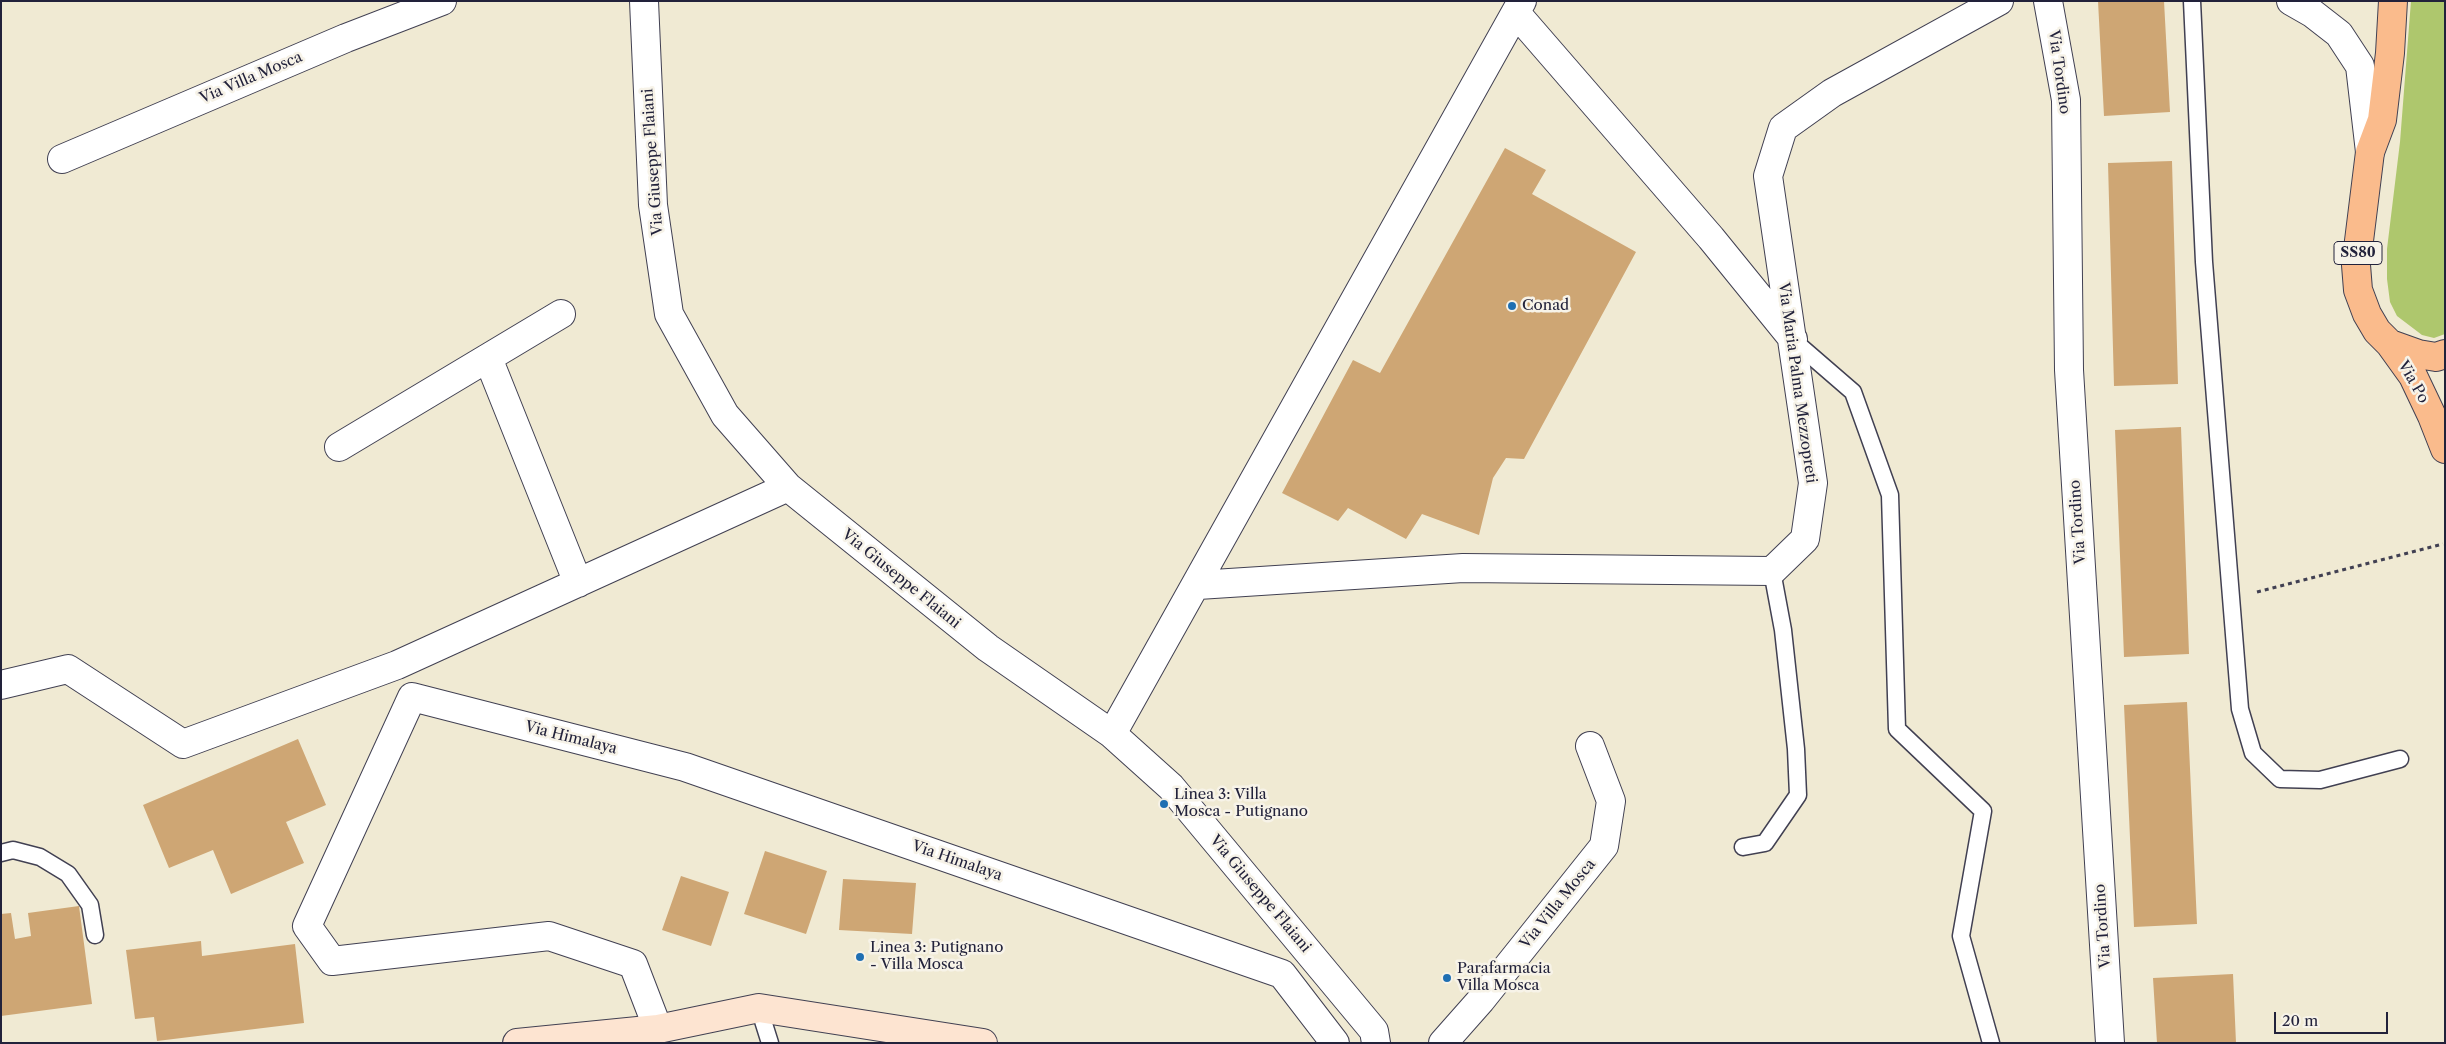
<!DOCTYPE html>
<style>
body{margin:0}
#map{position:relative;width:2446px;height:1044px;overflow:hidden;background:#f0ead3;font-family:"Libre Caslon Text",serif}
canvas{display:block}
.frame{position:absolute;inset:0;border:2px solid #22223b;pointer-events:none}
.scale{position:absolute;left:2274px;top:1012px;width:114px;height:22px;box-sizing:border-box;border:2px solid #22223b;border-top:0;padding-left:6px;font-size:15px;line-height:18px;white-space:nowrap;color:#22223b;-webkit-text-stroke:4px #f7f3e8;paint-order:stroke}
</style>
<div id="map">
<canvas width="2446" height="1044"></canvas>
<div class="frame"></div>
<div class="scale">20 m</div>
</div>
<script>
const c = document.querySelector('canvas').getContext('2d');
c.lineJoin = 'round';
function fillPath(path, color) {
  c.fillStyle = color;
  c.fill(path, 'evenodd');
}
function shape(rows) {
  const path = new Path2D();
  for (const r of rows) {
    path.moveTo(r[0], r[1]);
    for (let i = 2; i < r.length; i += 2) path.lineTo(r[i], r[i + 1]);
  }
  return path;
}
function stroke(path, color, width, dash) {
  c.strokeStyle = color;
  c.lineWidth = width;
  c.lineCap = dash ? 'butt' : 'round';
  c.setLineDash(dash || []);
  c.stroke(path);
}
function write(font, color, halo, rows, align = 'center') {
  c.font = font + ' "Libre Caslon Text",serif';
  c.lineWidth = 5;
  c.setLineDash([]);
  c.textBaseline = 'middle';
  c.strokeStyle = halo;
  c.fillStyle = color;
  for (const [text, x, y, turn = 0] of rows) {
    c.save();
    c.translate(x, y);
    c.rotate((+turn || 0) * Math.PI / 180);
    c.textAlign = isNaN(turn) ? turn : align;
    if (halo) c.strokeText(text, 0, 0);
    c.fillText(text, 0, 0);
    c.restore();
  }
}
const green = shape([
 [2411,1,2445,1,2445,334,2434,338,2422,335,2397,316,2390,302,2387,279,2387,249,2400,142]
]);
const building = shape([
 [2098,1,2164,1,2170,112,2104,116],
 [1505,148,1546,170,1532,194,1636,252,1524,459,1506,458,1493,478,1479,535,1422,514,1406,539,1348,508,1338,521,1282,493,1353,360,1380,373],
 [2172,161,2178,384,2114,386,2108,163],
 [2181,427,2189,654,2124,657,2115,430],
 [2187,702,2197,924,2134,927,2124,705],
 [298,739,326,805,286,822,304,863,231,894,213,850,169,868,143,805],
 [765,851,827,871,806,934,744,914],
 [681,876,729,892,711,946,662,930],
 [843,879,916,883,912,934,839,930],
 [79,906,92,1004,1,1016,1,914,11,913,15,939,31,936,28,913],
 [201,941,202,956,295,944,304,1023,157,1041,154,1017,135,1019,126,950],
 [2233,974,2236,1043,2157,1043,2153,978]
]);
const path = shape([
 [2257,592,2443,544]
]);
const lane = shape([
 [2192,1,2204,262,2240,709,2253,753,2280,779,2320,780,2400,759],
 [1794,341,1853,392,1890,495,1897,729,1983,811,1961,936,1991,1043],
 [1743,847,1765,843,1798,795,1796,749,1783,630,1772,571],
 [1,853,13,850,40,857,68,874,90,905,95,935],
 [759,1008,770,1043]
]);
const street = shape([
 [644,1,653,205,669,314,725,415,788,487,988,648,1112,734,1171,787,1374,1031,1376,1043],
 [2048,1,2066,100,2069,370,2110,1043],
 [2291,1,2312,13,2339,34,2360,66,2370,152],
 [1516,13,1711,238,1793,339],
 [62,159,346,38,442,1],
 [488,358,578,583],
 [339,447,561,314],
 [1198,585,1463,568,1772,571,1805,539,1813,483,1768,176,1783,128,1832,93,1999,1],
 [1,685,68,669,183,744,397,665,788,487],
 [1112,734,1522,1],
 [658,1029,633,964,549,936,332,961,307,926,412,697,685,767,1282,974,1335,1043],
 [1443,1043,1481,1000,1604,846,1611,801,1590,746]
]);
const secondary = shape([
 [517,1043,658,1029,759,1008,983,1043]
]);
const primary = shape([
 [2393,1,2390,53,2382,120,2370,152,2356,265,2358,290,2367,314,2377,331,2390,344,2418,354,2436,357,2445,354],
 [2390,344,2413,376,2432,416,2445,449]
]);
const markers = [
 [1512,306,5,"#1f6fb2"],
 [1164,804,5,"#1f6fb2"],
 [860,957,5,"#1f6fb2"],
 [1447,978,5,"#1f6fb2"]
];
const shields = [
 [2358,253,48]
];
const shieldNames = [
 ["SS80",2358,253]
];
const streetNames = [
 ["Via Tordino",2059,72,82],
 ["Via Villa Mosca",251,78,-23],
 ["Via Giuseppe Flaiani",653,162,-94],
 ["Via Po",2413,382,60],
 ["Via Maria Palma Mezzopreti",1797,383,82],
 ["Via Tordino",2078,522,-94],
 ["Via Giuseppe Flaiani",901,579,39],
 ["Via Himalaya",571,738,14],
 ["Via Himalaya",957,861,19],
 ["Via Giuseppe Flaiani",1260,894,50],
 ["Via Villa Mosca",1558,904,-51],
 ["Via Tordino",2103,926,-94]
];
const poiNames = [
 ["Conad",1522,306],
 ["Linea 3: Villa",1174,795],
 ["Mosca - Putignano",1174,812],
 ["Linea 3: Putignano",870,948],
 ["- Villa Mosca",870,965],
 ["Parafarmacia",1457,969],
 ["Villa Mosca",1457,986]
];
fillPath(green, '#aec76d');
fillPath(building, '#cea674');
stroke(lane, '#414052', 19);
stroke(street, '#414052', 30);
stroke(secondary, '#414052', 30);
stroke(primary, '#414052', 30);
stroke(path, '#414052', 3, [4, 4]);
stroke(lane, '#fff', 16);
stroke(street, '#fff', 28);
stroke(secondary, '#fde4d1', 28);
stroke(primary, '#fabb8c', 28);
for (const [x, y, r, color] of markers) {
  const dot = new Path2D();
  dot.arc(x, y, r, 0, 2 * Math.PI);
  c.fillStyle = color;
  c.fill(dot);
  stroke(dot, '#f7f3e8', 2);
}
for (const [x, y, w] of shields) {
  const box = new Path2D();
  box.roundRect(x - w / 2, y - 11.5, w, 23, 4);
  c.fillStyle = '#f7f3e8';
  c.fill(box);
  stroke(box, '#22223b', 1);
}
write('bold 14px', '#22223b', null, shieldNames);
write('15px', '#22223b', '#f7f3e8', streetNames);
write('15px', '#22223b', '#f7f3e8', poiNames, 'left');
</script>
